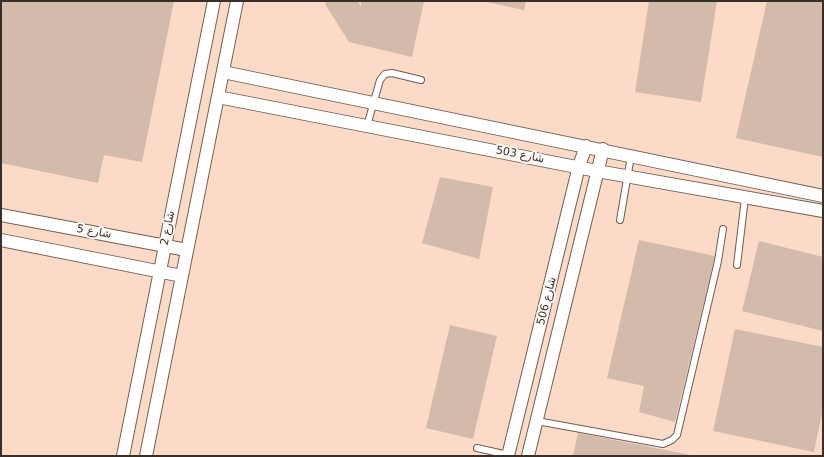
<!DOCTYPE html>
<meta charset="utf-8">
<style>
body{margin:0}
#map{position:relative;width:824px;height:457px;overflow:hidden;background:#fce8db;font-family:"DejaVu Sans",sans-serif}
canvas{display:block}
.frame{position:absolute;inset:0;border:2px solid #392f2a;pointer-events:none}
</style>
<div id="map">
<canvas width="824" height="457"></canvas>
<div class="frame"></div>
</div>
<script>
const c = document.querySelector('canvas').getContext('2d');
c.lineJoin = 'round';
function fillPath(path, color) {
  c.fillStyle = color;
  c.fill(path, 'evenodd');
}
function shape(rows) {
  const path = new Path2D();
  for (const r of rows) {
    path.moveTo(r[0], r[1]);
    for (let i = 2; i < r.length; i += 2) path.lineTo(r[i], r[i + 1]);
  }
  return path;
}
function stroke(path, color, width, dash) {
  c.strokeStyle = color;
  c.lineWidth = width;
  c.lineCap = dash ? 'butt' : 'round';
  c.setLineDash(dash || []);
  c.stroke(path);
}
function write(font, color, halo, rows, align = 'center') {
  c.font = font + ' "DejaVu Sans",Cairo,sans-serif';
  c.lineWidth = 4;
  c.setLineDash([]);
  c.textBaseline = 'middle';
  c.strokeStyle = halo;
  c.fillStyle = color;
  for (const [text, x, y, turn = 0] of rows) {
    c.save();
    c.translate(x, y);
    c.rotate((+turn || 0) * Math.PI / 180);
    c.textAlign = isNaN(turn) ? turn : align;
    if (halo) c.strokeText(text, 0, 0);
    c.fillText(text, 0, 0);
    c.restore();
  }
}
const built = shape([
 [1,1,823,1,823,456,1,456]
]);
const building = shape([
 [1,1,174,1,142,162,104,155,98,183,1,163],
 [326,1,357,1,361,6,361,1,424,1,412,57,349,42,325,4],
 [482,1,526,1,524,10],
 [649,1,717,1,701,102,635,92],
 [767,1,823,1,823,157,736,138],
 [440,177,493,187,479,259,422,243],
 [639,240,715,256,675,422,639,412,644,386,607,378],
 [759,241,823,257,823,331,742,311],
 [450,325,497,336,473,439,426,428],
 [735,329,823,347,823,409,814,452,713,431],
 [578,433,691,455,691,456,573,456]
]);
const service = shape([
 [367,126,380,80,385,74,392,73,421,80],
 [620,220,631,156],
 [737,265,745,198],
 [537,421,663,444,672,440,677,435,718,261,723,229],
 [477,448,508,455]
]);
const minor = shape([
 [223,72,823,196],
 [218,97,597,171,823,211],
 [1,215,187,250],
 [1,240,182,276],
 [123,456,214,1],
 [146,456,237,1],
 [508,456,579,166,586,146],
 [528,456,603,149]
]);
const streetNames = [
 ["شارع 503",520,155,11],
 ["شارع 2",168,228,-79],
 ["شارع 5",94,232,10],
 ["شارع 506",547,301,-76]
];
fillPath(built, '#fbdac7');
fillPath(building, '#d3baab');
stroke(service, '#725d4f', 8);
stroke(minor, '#725d4f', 14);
stroke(service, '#fff', 6);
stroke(minor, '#fff', 12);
write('11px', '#392f2a', '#fef8f5', streetNames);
</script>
